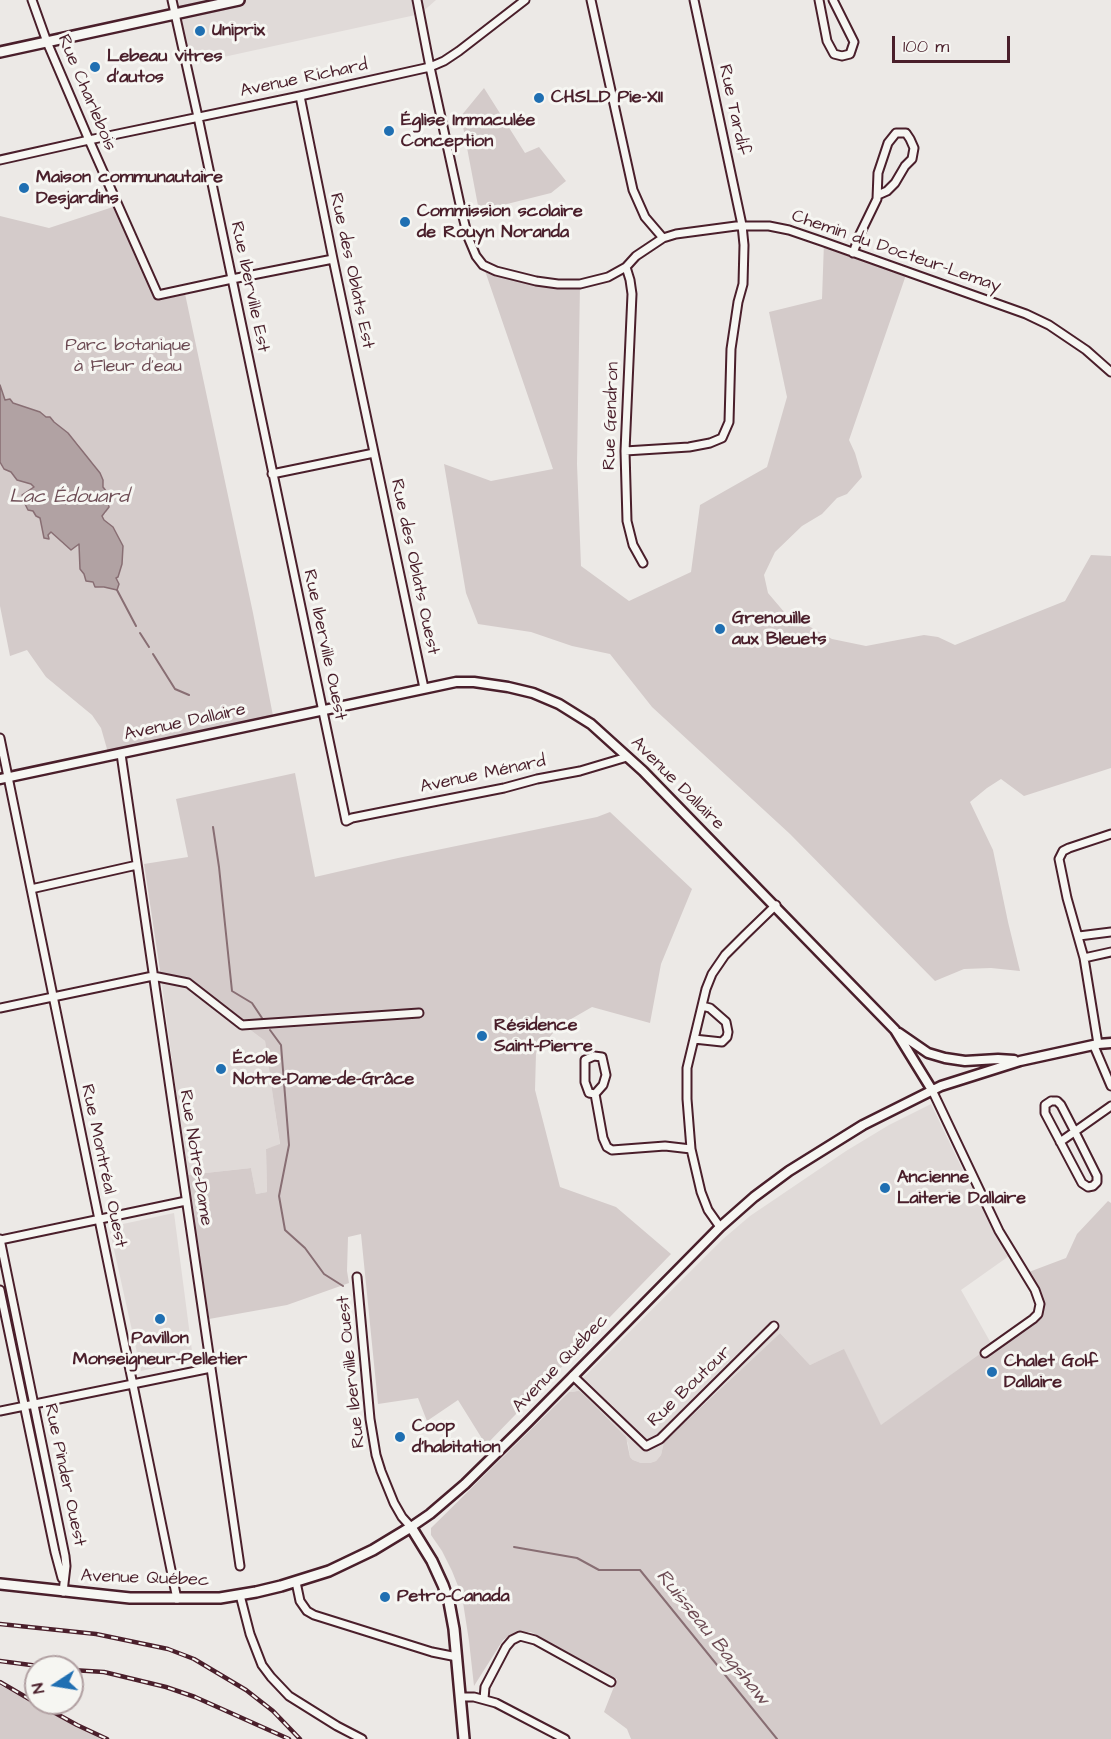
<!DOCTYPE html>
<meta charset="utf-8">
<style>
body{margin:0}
#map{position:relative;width:1111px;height:1739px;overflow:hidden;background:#ece9e6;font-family:"Architects Daughter",sans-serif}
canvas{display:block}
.north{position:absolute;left:24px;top:1655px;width:60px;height:60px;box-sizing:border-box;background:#f6f6f2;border:2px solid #b1a0a2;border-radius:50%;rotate:258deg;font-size:16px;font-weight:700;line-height:24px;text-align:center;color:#4a1f2b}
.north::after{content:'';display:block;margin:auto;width:21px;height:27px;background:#1f6fb2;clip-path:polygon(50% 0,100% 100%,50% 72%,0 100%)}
.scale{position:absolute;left:892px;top:36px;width:118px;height:27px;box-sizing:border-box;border:3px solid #4a1f2b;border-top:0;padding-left:8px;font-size:18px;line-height:21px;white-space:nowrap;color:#4a1f2b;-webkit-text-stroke:4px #f6f6f2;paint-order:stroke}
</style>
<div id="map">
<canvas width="1111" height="1739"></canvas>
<div class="north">N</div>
<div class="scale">100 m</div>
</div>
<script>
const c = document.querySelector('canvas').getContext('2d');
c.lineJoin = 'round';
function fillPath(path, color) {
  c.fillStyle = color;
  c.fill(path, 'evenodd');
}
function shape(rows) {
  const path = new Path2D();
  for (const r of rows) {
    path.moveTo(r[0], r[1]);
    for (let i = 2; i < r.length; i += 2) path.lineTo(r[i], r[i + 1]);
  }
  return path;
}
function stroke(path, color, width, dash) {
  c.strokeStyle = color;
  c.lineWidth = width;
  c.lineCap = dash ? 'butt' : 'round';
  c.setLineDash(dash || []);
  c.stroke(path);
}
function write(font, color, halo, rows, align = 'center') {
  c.font = font + ' "Architects Daughter",sans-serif';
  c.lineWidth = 6;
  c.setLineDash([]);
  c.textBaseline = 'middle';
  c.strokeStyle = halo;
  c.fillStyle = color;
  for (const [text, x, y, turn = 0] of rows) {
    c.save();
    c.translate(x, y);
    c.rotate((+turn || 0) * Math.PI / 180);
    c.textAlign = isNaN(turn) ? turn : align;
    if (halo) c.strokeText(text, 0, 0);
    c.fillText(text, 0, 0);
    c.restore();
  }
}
const built = shape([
 [172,0,436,0,420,14,187,65],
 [161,977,188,983,265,1041,280,1145,266,1149,267,1192,256,1194,251,1168,187,1175],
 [931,1104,968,1181,1009,1256,961,1290,992,1345,881,1426,844,1350,810,1365,780,1333,664,1442,661,1455,656,1461,650,1463,641,1463,633,1460,630,1457,628,1443,575,1391,569,1392,723,1239,750,1216,846,1151,889,1125],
 [174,1213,193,1359,141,1371,109,1227]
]);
const green = shape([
 [484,88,525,153,539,147,566,181,551,193,479,211,461,116],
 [119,205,158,295,184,289,253,613,274,721,109,756,101,728,92,715,46,677,27,650,10,656,0,606,0,462,4,469,11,472,17,480,31,484,35,487,26,499,36,516,40,517,42,530,48,535,51,531,57,536,63,544,79,544,80,554,79,561,95,587,109,588,117,581,116,578,122,564,123,546,113,527,104,520,102,516,106,513,103,480,100,473,93,463,86,457,78,444,68,433,54,422,50,417,46,417,40,412,5,400,0,385,0,216,49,228],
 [824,242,907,272,849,440,855,453,862,477,847,494,837,498,822,514,802,526,775,552,764,575,768,593,785,613,832,639,866,646,924,635,938,637,955,645,1065,601,1091,555,1111,556,1111,768,1024,796,1001,779,987,788,970,802,993,850,1008,922,1020,971,991,968,964,969,935,981,790,834,652,707,610,654,572,646,531,632,478,624,466,593,444,464,491,481,553,469,483,265,536,281,580,284,577,464,581,566,629,601,691,572,700,505,767,467,787,397,769,312,822,299],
 [295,773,315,877,398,858,597,817,610,812,692,889,661,964,650,1023,592,1007,559,1026,536,1053,535,1090,560,1187,616,1207,671,1254,486,1445,458,1400,427,1421,418,1398,378,1404,361,1234,348,1237,347,1271,349,1283,287,1305,209,1319,187,1175,251,1168,256,1194,267,1192,266,1149,280,1144,273,1097,265,1041,188,983,161,977,144,864,188,857,176,799],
 [1108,1201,1111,1203,1111,1739,631,1739,627,1729,604,1712,617,1679,531,1632,517,1632,503,1640,474,1686,469,1641,462,1596,452,1571,442,1551,431,1535,431,1528,569,1392,579,1391,585,1396,626,1437,630,1457,633,1460,641,1463,650,1463,656,1461,661,1455,664,1442,780,1333,810,1365,844,1349,881,1425,1031,1317,1035,1312,1036,1303,1032,1291,1021,1275,1066,1258,1077,1234],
 [0,1685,77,1727,101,1739,0,1739]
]);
const water = shape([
 [0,385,5,400,10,399,13,403,40,412,46,417,50,417,54,422,68,433,100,473,103,480,103,487,109,495,108,500,109,507,102,516,104,520,113,527,123,546,122,564,118,577,116,578,119,584,117,590,104,587,95,587,93,582,86,581,84,574,80,569,79,544,71,550,51,532,48,535,49,539,44,538,40,518,36,516,33,511,28,510,25,504,26,499,23,497,22,495,34,487,31,484,17,480,11,472,4,469,0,462,0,385]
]);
const stream = shape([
 [117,590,136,626],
 [140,633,149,647],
 [153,654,175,689,189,695],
 [213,827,219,867,232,991,252,1003,262,1018],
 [270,1030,281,1045,289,1145,279,1196,285,1230,305,1248,324,1274,343,1286],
 [514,1547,577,1558,599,1570,640,1570,777,1739]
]);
const minor = shape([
 [32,0,47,42,89,140,158,295,232,279,333,259],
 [172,0,198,117,346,821,352,818,382,812,504,788,537,779,580,771,627,757],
 [417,0,430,67,461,209,468,237,476,256,483,265,496,271,536,281,558,284,580,284,608,277,626,267,636,256,663,238,676,234,736,226,769,226,789,230,824,242,1026,314,1049,325,1086,350,1111,372],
 [591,0,633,190,645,217,663,238],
 [819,0,827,41,834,54,842,56,850,54,854,42,833,0],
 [300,96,333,259,424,688],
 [0,160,89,140,300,96,430,67,444,61,459,51,525,0],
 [853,253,860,234,877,199,878,173,888,143,896,133,906,133,910,139,914,148,912,159,905,166,895,183,887,191,878,195],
 [626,267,630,280,632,294,625,451,627,521,633,545,643,563],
 [625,451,689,447,710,443,722,438,729,422,731,349,738,302,743,284,744,245,742,225,694,0],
 [272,474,374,453],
 [0,738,177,1599],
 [121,754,240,1566],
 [31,889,137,865],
 [1079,936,1111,932],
 [1084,958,1111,952],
 [0,1008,153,976,188,983,242,1025,419,1013],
 [694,1039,722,1042,727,1037,728,1032,726,1022,710,1008,702,1006],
 [1098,1044,1084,958,1067,898,1059,859,1063,851,1069,848,1111,834],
 [1094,1046,1111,1086],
 [594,1056,602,1057,606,1075,603,1085,595,1094,589,1093,585,1082,585,1060,594,1056],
 [932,1090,999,1231,1035,1290,1040,1304,1038,1314,1033,1319,985,1353],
 [595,1094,603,1138,607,1147,612,1150,665,1146,691,1149],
 [1051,1101,1057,1101,1061,1105,1075,1132,1097,1176,1097,1182,1093,1186,1088,1187,1082,1183,1045,1113,1045,1105,1051,1101],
 [1060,1142,1111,1106],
 [720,1227,708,1210,701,1192,691,1149,687,1099,687,1068,706,989,712,974,725,955,745,935,776,905],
 [0,1239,65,1556,66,1566,63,1592],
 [0,1240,186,1201],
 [357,1277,370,1419,376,1455,381,1471,394,1503,402,1517,411,1527],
 [0,1290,55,1552,62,1578],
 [573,1376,646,1446,660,1439,774,1326],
 [0,1411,211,1368],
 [296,1582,300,1601,307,1611,314,1615,432,1652,457,1657],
 [240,1595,250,1634,262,1665,271,1677,289,1696,337,1726,362,1739],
 [460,1697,474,1697,496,1703,565,1739],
 [484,1699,485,1687,506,1647,512,1640,520,1636,535,1640,611,1682]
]);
const tertiary = shape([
 [0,779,456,682,474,682,508,687,533,693,559,704,591,724,643,771,895,1030,932,1090],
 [899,1033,928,1053,945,1058,965,1061,998,1059,1014,1060],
 [411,1527,430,1514,465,1484,528,1422,720,1227,754,1197,789,1171,863,1125,941,1086,1020,1061,1098,1044,1111,1043]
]);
const secondary = shape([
 [0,52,239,0],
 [0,1584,130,1598,220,1598,256,1592,281,1586,329,1571,373,1550,411,1527,432,1561,443,1585,449,1602,454,1629,464,1739]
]);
const rail = shape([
 [0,1624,96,1634,168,1649,194,1659,246,1690,273,1711,300,1739],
 [0,1661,46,1667],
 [72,1670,104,1672,166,1687,195,1697,289,1739],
 [0,1682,36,1703],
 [37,1703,77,1725,107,1739]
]);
const markers = [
 [200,31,6,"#1f6fb2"],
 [95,67,6,"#1f6fb2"],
 [539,98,6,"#1f6fb2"],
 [389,131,6,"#1f6fb2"],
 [24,188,6,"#1f6fb2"],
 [405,222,6,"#1f6fb2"],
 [720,629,6,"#1f6fb2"],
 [482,1036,6,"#1f6fb2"],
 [221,1069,6,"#1f6fb2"],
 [885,1188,6,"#1f6fb2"],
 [160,1319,6,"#1f6fb2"],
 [992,1372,6,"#1f6fb2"],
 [400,1437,6,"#1f6fb2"],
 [385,1597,6,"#1f6fb2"]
];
const poiNames = [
 ["Uniprix",212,31],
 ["Lebeau vitres",107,57],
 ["d'autos",107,78],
 ["CHSLD Pie-XII",551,98],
 ["Église Immaculée",401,121],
 ["Conception",401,142],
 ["Maison communautaire",36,178],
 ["Desjardins",36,199],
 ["Commission scolaire",417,212],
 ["de Rouyn Noranda",417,233],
 ["Grenouille",732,619],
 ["aux Bleuets",732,640],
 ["Résidence",494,1026],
 ["Saint-Pierre",494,1047],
 ["École",233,1059],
 ["Notre-Dame-de-Grâce",233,1080],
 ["Ancienne",897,1178],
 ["Laiterie Dallaire",897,1199],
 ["Pavillon",160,1339,"center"],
 ["Monseigneur-Pelletier",160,1360,"center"],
 ["Chalet Golf",1004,1362],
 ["Dallaire",1004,1383],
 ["Coop",412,1427],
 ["d'habitation",412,1448],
 ["Petro-Canada",397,1597]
];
const streetNames = [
 ["Avenue Richard",304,79,-12],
 ["Rue Charlebois",86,93,67],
 ["Rue Tardif",733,110,78],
 ["Chemin du Docteur-Lemay",896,252,19],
 ["Rue des Oblats Est",351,271,78],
 ["Rue Iberville Est",249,287,78],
 ["Rue Gendron",612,416,-88],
 ["Rue des Oblats Ouest",414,567,78],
 ["Rue Iberville Ouest",324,645,78],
 ["Avenue Dallaire",185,723,-12],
 ["Avenue Ménard",483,775,-12],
 ["Avenue Dallaire",677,784,45],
 ["Rue Notre-Dame",195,1158,81],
 ["Rue Montréal Ouest",103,1166,78],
 ["Avenue Québec",561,1364,-46],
 ["Rue Iberville Ouest",352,1372,-96],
 ["Rue Boutour",690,1387,-44],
 ["Rue Pinder Ouest",64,1475,78],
 ["Avenue Québec",145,1579,2]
];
const parkNames = [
 ["Parc botanique",128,346],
 ["à Fleur d'eau",128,367]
];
const waterNames = [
 ["Lac Édouard",69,498],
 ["Ruisseau Bagshaw",712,1638,51]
];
fillPath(built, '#e0dad8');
fillPath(green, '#d4cbca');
fillPath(water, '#b1a2a3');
stroke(water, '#886e73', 1.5);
stroke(stream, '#886e73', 2);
stroke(minor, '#4a1f2b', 11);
stroke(tertiary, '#4a1f2b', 13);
stroke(secondary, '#4a1f2b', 14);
stroke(minor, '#f6f6f2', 7);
stroke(tertiary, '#f6f6f2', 8);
stroke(secondary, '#f6f6f2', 9);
stroke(rail, '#4a1f2b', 4.5);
stroke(rail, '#f6f6f2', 2, [7]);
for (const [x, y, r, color] of markers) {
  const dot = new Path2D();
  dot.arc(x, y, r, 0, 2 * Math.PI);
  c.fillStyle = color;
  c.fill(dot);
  stroke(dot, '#f6f6f2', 2);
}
write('bold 18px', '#4a1f2b', '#f6f6f2', poiNames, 'left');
write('18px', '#4a1f2b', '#f6f6f2', streetNames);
write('18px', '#6c4a53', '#f6f6f2', parkNames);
write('italic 20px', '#6e4d55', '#f6f6f2', waterNames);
</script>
